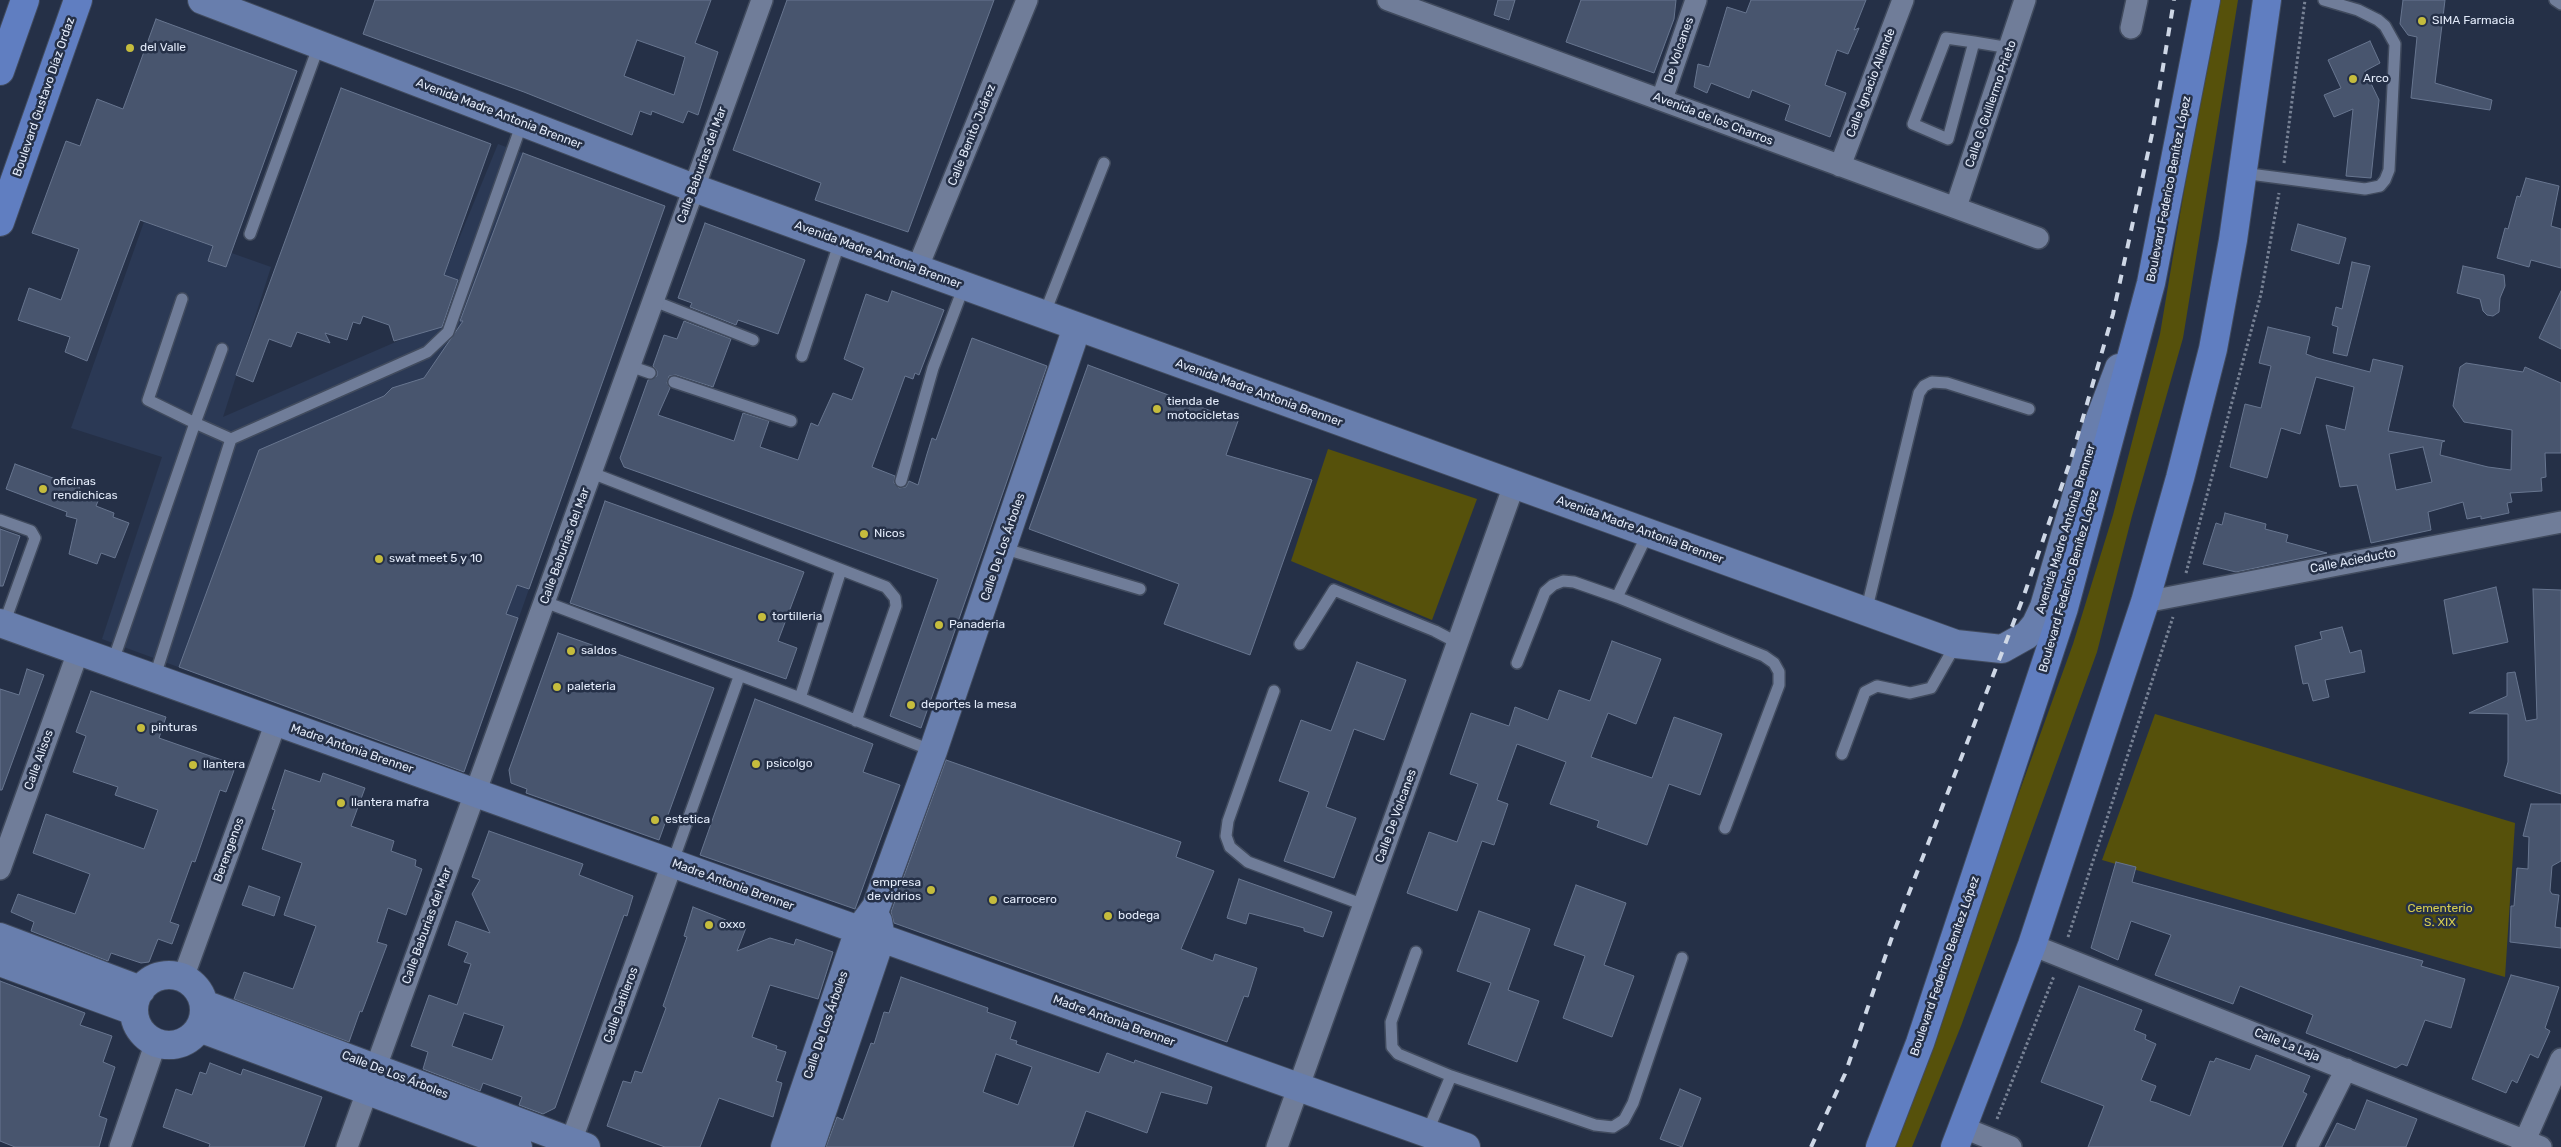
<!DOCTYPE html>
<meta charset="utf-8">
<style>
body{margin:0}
canvas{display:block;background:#253047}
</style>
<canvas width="2561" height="1147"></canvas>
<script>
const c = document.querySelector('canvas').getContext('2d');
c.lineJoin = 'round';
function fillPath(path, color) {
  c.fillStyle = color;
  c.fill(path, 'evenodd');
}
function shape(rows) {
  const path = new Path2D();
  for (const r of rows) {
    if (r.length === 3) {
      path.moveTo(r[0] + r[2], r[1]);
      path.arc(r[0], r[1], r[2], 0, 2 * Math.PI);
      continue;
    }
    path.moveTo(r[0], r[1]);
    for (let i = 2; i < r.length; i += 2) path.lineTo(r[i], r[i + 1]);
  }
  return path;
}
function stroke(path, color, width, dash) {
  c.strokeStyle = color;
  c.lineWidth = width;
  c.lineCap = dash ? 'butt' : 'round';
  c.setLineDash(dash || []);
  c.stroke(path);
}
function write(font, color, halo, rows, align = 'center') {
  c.font = font + ' Rubik,sans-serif';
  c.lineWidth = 5;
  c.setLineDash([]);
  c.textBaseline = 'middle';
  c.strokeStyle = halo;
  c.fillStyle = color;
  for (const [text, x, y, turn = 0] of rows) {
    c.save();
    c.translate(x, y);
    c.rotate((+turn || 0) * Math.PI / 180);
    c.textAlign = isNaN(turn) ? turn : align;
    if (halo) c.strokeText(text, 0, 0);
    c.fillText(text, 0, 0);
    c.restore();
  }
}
const built = shape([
 [498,144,665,206,464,772,102,639,162,457,71,428,144,222,271,267,223,417,421,331]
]);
const green = shape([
 [2216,0,2238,0,2183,338,2132,516,2097,652,1961,1026,1912,1147,1887,1147,1922,1060,2073,644,2113,515,2160,334],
 [1328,449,1477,499,1432,620,1291,561],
 [2155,714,2515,823,2505,977,2102,860]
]);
const building = shape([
 [375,0,711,0,695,43,718,52,698,115,688,111,683,123,652,111,651,115,640,111,632,135,524,92,363,34,375,0],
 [637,40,685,57,674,95,624,76,637,40],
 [787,0,994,0,908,232,815,200,821,183,733,150,787,0],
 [1498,0,1515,0,1509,20,1494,15,1498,0],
 [1581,0,1676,0,1674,19,1654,73,1566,42,1581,0],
 [1751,0,1866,0,1854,30,1859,28,1848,54,1837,50,1825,85,1846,93,1830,137,1785,120,1790,105,1752,90,1749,98,1711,83,1707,93,1694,87,1698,64,1709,67,1727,7,1746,13,1751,0],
 [2403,0,2445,0,2435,83,2492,100,2490,110,2411,98,2417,37,2408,35,2400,24,2403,0],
 [156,19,297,71,226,267,208,261,213,246,140,220,87,361,65,352,70,337,18,320,29,288,61,300,79,249,32,233,66,141,80,146,97,99,123,109,156,19],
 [2370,41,2380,63,2365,71,2379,100,2371,178,2346,176,2353,109,2334,117,2324,95,2341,88,2328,60,2370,41],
 [341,88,491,144,444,275,458,280,442,327,394,341,389,325,363,316,360,324,353,322,347,340,325,333,330,343,297,332,291,347,269,339,253,382,236,375,341,88],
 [523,153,665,206,529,589,517,585,506,614,518,618,464,772,179,667,259,450,384,396,392,388,424,378,463,321,460,321,523,153],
 [2526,178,2559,186,2551,226,2561,229,2561,268,2531,260,2529,267,2497,258,2505,228,2508,229,2517,196,2520,197,2526,178],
 [705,223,805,260,778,334,738,320,736,325,690,307,692,303,678,298,705,223],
 [2298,224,2346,238,2339,264,2291,250,2298,224],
 [2352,262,2370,266,2347,356,2333,353,2338,327,2332,325,2336,307,2342,309,2352,262],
 [2463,266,2504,275,2505,286,2500,298,2499,312,2493,316,2487,315,2483,311,2480,299,2457,293,2463,266],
 [892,291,944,310,919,375,915,373,913,379,905,376,872,467,895,476,894,483,899,488,906,487,909,481,918,485,927,454,932,438,936,440,972,338,1047,366,921,728,890,716,938,579,624,467,620,458,648,380,657,376,657,371,653,366,664,335,677,339,684,321,731,339,713,387,676,375,669,376,667,383,670,388,658,415,734,441,743,413,769,421,760,447,798,460,811,423,818,426,833,393,852,400,864,368,844,359,866,294,888,302,892,291],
 [2561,291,2561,349,2539,338,2561,291],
 [2268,327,2310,337,2306,354,2317,358,2370,372,2373,359,2403,366,2388,431,2445,441,2442,442,2440,455,2488,467,2511,470,2512,430,2464,422,2453,406,2460,367,2466,363,2523,372,2525,367,2561,383,2561,453,2545,453,2546,477,2541,478,2542,491,2510,493,2512,502,2507,503,2509,513,2481,519,2481,516,2467,519,2463,502,2428,512,2431,530,2371,543,2357,485,2340,487,2326,425,2345,430,2354,387,2316,377,2300,434,2281,428,2267,478,2230,467,2245,404,2261,408,2271,366,2259,363,2268,327],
 [2423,447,2432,482,2396,490,2389,454,2423,447],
 [1088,365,1238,421,1226,455,1312,480,1250,655,1164,624,1179,584,1029,529,1088,365],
 [15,464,80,488,78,494,98,501,96,506,114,513,113,517,129,523,115,558,101,553,97,564,69,554,77,519,66,516,67,512,6,489,15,464],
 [605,501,804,572,778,641,797,648,786,679,570,603,605,501],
 [2225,513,2266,524,2265,529,2288,535,2286,542,2327,553,2236,572,2203,564,2216,523,2222,525,2225,513],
 [0,529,20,536,3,586,0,586,0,529],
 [2496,587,2508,642,2453,654,2444,600,2496,587],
 [2533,589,2561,590,2561,794,2504,776,2508,762,2508,714,2469,713,2507,696,2507,673,2515,672,2526,721,2537,719,2533,589],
 [2342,627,2350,653,2361,650,2365,672,2325,680,2329,697,2313,701,2308,683,2303,684,2295,646,2322,639,2320,632,2342,627],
 [558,633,714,688,659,840,526,793,527,789,511,783,509,770,558,633],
 [1612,641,1661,659,1636,724,1608,713,1591,757,1652,778,1674,717,1722,734,1700,795,1669,784,1647,845,1597,827,1599,821,1550,804,1566,762,1517,744,1497,800,1508,804,1494,845,1482,841,1457,911,1407,893,1429,832,1457,842,1478,784,1450,774,1471,713,1509,726,1515,707,1548,720,1559,690,1590,701,1612,641],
 [1357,662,1406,680,1384,740,1354,729,1326,807,1356,818,1334,878,1284,861,1309,792,1279,781,1301,720,1331,731,1357,662],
 [27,669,44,675,2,790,0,790,0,689,19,695,27,669],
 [91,691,166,717,159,738,236,765,226,792,220,790,195,862,192,861,170,922,179,925,172,944,158,939,149,962,141,963,111,953,108,961,31,931,34,922,11,912,18,894,75,914,90,874,33,853,46,814,144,849,158,810,115,795,118,787,73,772,86,736,76,732,91,691],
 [755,699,873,744,863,772,900,785,855,909,700,855,755,699],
 [946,760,1181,842,1176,857,1214,871,1181,949,1213,961,1215,954,1257,968,1248,997,1244,996,1227,1042,894,923,891,912,946,760],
 [285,770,320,782,323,773,365,788,351,826,394,841,391,851,416,860,415,866,422,869,406,915,388,908,377,942,387,945,362,1012,360,1011,349,1042,234,999,244,972,293,989,316,926,284,915,302,863,262,849,275,810,272,809,285,770],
 [2531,804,2561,804,2561,861,2552,866,2550,891,2552,894,2559,895,2555,927,2561,928,2561,948,2510,942,2511,906,2514,906,2517,868,2528,869,2529,837,2523,836,2531,804],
 [489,831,583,864,579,875,633,896,627,916,624,915,555,1108,543,1114,519,1105,522,1097,483,1083,480,1091,423,1069,428,1052,411,1046,429,995,457,1005,471,964,464,962,468,953,448,945,456,921,490,933,472,894,480,880,472,877,489,831],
 [464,1013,504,1026,492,1060,452,1046,464,1013],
 [2116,862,2136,867,2132,882,2423,961,2421,966,2465,979,2451,1028,2425,1020,2407,1066,2402,1064,2396,1068,2306,1033,2313,1015,2240,986,2233,1004,2155,975,2171,935,2131,921,2118,960,2091,948,2116,862],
 [1239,879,1332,912,1323,937,1304,931,1304,928,1249,913,1246,924,1227,918,1239,879],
 [1576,885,1626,903,1604,965,1634,976,1612,1037,1563,1018,1585,956,1554,945,1576,885],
 [249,886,280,897,274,916,242,905,249,886],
 [693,907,746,928,737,951,770,938,794,945,796,939,833,952,818,999,770,985,752,1037,777,1046,776,1049,786,1052,776,1081,782,1083,773,1117,719,1098,700,1147,665,1147,607,1126,623,1081,631,1083,635,1071,642,1073,666,1008,663,1006,687,937,684,936,693,907],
 [1479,911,1530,929,1508,990,1539,1001,1517,1062,1468,1044,1491,983,1457,971,1479,911],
 [2511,975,2559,987,2545,1028,2550,1031,2538,1058,2530,1054,2517,1083,2512,1080,2506,1093,2472,1079,2511,975],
 [901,977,988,1008,987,1012,1016,1022,1010,1039,1017,1041,1016,1044,1099,1073,1107,1053,1134,1063,1135,1060,1212,1087,1207,1104,1161,1092,1147,1133,1086,1111,1073,1147,826,1147,837,1117,843,1120,871,1043,874,1044,884,1012,889,1013,901,977],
 [996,1054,1032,1067,1018,1105,983,1092,996,1054],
 [0,981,85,1013,80,1025,112,1036,103,1062,115,1067,99,1116,107,1119,99,1147,15,1147,0,1141,0,981],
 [2079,986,2142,1010,2134,1030,2146,1035,2145,1039,2156,1044,2141,1080,2156,1086,2150,1101,2157,1103,2190,1116,2210,1061,2214,1062,2216,1058,2250,1070,2256,1055,2310,1076,2303,1092,2307,1094,2282,1147,2088,1147,2104,1106,2041,1082,2079,986],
 [210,1063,241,1075,243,1069,322,1097,304,1147,209,1147,210,1144,163,1127,176,1089,192,1095,200,1072,206,1074,210,1063],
 [1680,1089,1701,1098,1682,1147,1660,1139,1680,1089],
 [2367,1100,2417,1119,2406,1147,2325,1147,2337,1123,2355,1130,2367,1100]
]);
const path = shape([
 [2284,163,2305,0],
 [2186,573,2261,294,2279,193],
 [2068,937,2173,617],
 [1997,1119,2054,976]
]);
const lane = shape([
 [2555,0,2561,4],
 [1974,42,1948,139,1913,124,1946,38,1974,42,2010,48],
 [2242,173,2365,189,2380,186,2385,180,2389,170,2395,44,2385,26,2378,20,2358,10,2324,0],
 [250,234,319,45],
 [654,301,753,340],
 [1044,315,1104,163],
 [222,349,195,423,231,439],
 [802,356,840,241],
 [630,366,650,373],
 [674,382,791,421],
 [592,473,886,587,895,598,896,606,856,721],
 [901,481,933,368,964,286],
 [0,520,31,531,35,538,4,624],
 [1648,533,1617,597,1764,656,1774,663,1779,672,1779,685,1725,828],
 [1002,548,1140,589],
 [545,602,800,698,933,751],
 [1866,612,1919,393,1924,386,1932,382,1947,383,2029,409],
 [1300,644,1334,590,1435,631,1458,643],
 [1517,663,1545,592,1553,585,1563,581,1574,582,1617,597],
 [112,664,195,423,148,400,182,299],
 [154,679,231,439,427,352,448,332,522,123],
 [1274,691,1228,821,1226,836,1230,847,1248,862,1364,905],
 [800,698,841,570],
 [1842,754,1865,692,1877,686,1910,693,1931,688,1956,644],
 [672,864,739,677],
 [1416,952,1391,1022,1392,1047,1398,1054,1451,1076],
 [1427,1133,1451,1076,1595,1125,1613,1127,1624,1120,1633,1103,1682,958]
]);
const street = shape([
 [1388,0,2038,238],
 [2131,28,2137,0],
 [1662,99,1696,0],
 [1840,166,1903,0],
 [1956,207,2025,0],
 [917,269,1027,0],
 [2145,602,2561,522],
 [0,869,78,652],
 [2032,945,2541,1147],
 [183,978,276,722],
 [1964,1128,2011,1147],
 [120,1147,156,1042],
 [347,1147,762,0],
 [569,1147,672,864],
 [1277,1147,1514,485],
 [2307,1147,2346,1069],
 [2522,1147,2561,1059]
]);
const secondary = shape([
 [202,0,694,188,1956,644,2002,649,2027,635,2036,624,2044,607,2096,429,2119,368],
 [0,623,1466,1147],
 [0,937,141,990],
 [0,962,134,1011],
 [169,1010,35],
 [204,1004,586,1147],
 [199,1028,518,1147],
 [785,1147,859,930,876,907,933,751,1077,327],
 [810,1147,881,938,878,921]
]);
const primary = shape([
 [0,71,25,0],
 [0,222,78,0],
 [1880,1147,1920,1043,2064,608,2151,283,2206,0],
 [1955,1147,2032,945,2145,602,2180,478,2213,349,2233,240,2267,0]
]);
const rail = shape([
 [1811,1147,1845,1074,1892,937,2023,598,2071,459,2113,314,2152,134,2174,0]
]);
const markers = [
 [2422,21,5,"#c5bc3d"],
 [130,48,5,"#c5bc3d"],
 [2353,79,5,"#c5bc3d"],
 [1157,409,5,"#c5bc3d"],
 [43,489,5,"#c5bc3d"],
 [864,534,5,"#c5bc3d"],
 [379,559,5,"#c5bc3d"],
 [762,617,5,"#c5bc3d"],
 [939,625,5,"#c5bc3d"],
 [571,651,5,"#c5bc3d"],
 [557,687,5,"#c5bc3d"],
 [911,705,5,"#c5bc3d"],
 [141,728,5,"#c5bc3d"],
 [756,764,5,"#c5bc3d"],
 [193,765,5,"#c5bc3d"],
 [341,803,5,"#c5bc3d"],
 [655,820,5,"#c5bc3d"],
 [931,890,5,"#c5bc3d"],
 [993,900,5,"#c5bc3d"],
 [1108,916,5,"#c5bc3d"],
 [709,925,5,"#c5bc3d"]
];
const poiNames = [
 ["SIMA Farmacia",2432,21],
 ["del Valle",140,48],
 ["Arco",2363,79],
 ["tienda de",1167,402],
 ["motocicletas",1167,416],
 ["oficinas",53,482],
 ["rendichicas",53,496],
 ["Nicos",874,534],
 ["swat meet 5 y 10",389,559],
 ["tortilleria",772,617],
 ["Panaderia",949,625],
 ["saldos",581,651],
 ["paleteria",567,687],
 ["deportes la mesa",921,705],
 ["pinturas",151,728],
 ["psicolgo",766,764],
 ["llantera",203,765],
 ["llantera mafra",351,803],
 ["estetica",665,820],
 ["empresa",921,883,"right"],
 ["de vidrios",921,897,"right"],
 ["carrocero",1003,900],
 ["bodega",1118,916],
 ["oxxo",719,925]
];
const streetNames = [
 ["De Volcanes",1679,50,-71],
 ["Calle Ignacio Allende",1871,83,-69],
 ["Boulevard Gustavo Díaz Ordaz",44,97,-71],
 ["Calle G. Guillermo Prieto",1991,104,-71],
 ["Avenida Madre Antonia Brenner",499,114,21],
 ["Avenida de los Charros",1713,119,21],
 ["Calle Benito Juárez",972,135,-68],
 ["Calle Baburias del Mar",702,165,-70],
 ["Boulevard Federico Benítez López",2169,189,-79],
 ["Avenida Madre Antonia Brenner",878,255,20],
 ["Avenida Madre Antonia Brenner",1259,393,20],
 ["Avenida Madre Antonia Brenner",2066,529,-73],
 ["Avenida Madre Antonia Brenner",1640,530,20],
 ["Calle Baburias del Mar",565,546,-70],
 ["Calle De Los Árboles",1003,547,-71],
 ["Calle Acieducto",2353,561,-11],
 ["Boulevard Federico Benítez López",2069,581,-74],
 ["Madre Antonia Brenner",352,749,19],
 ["Calle Alisos",39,760,-70],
 ["Calle De Volcanes",1396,816,-70],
 ["Berengenos",229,850,-70],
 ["Madre Antonia Brenner",733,885,20],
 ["Calle Baburias del Mar",427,926,-70],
 ["Boulevard Federico Benítez López",1945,966,-71],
 ["Calle Datileros",621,1005,-70],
 ["Madre Antonia Brenner",1114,1021,20],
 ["Calle De Los Árboles",826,1025,-71],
 ["Calle La Laja",2287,1045,22],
 ["Calle De Los Árboles",395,1075,21]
];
const parkNames = [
 ["Cementerio",2440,909],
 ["S. XIX",2440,923]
];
fillPath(built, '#2b3955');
fillPath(green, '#56510b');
fillPath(building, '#48556e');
stroke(building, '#67758f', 1);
stroke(lane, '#414b5e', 14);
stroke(street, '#414b5e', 24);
stroke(secondary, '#414b5e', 30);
stroke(primary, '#414b5e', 30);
stroke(path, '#788295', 3, [2.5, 2.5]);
stroke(lane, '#707d99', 11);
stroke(street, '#707d99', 21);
stroke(secondary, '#687ead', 28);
stroke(primary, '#607ec1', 28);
stroke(rail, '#ced7e6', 4, [9, 9]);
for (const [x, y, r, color] of markers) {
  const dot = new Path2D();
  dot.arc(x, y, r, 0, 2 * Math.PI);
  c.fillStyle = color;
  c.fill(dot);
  stroke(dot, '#253047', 2);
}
write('12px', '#e3ebfa', '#253047', poiNames, 'left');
write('12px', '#e3ebfa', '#253047', streetNames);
write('12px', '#d7ce50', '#253047', parkNames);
</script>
